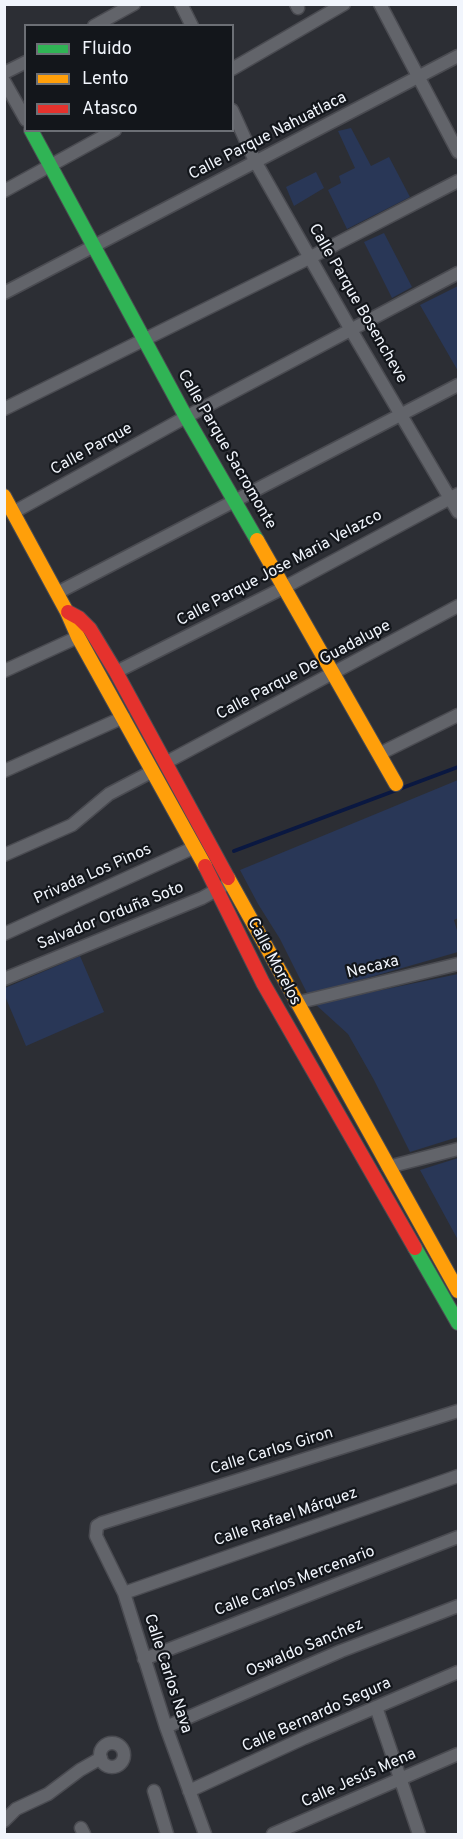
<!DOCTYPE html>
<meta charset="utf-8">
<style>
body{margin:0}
#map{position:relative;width:463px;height:1839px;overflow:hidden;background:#2c2e34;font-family:Overpass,sans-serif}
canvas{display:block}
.frame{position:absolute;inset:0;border:6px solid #f1f5fc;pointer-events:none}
.legend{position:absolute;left:24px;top:24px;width:210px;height:108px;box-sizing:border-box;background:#13161b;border:2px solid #6c6f75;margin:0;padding:8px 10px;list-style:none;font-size:18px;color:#f1f5fc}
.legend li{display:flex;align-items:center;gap:12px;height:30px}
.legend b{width:30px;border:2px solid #6c6f75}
</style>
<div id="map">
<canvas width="463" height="1839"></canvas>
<div class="frame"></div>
<ul class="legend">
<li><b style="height:8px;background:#30b455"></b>Fluido</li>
<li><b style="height:8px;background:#ff9f0a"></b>Lento</li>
<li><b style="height:8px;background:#e5322d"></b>Atasco</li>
</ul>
</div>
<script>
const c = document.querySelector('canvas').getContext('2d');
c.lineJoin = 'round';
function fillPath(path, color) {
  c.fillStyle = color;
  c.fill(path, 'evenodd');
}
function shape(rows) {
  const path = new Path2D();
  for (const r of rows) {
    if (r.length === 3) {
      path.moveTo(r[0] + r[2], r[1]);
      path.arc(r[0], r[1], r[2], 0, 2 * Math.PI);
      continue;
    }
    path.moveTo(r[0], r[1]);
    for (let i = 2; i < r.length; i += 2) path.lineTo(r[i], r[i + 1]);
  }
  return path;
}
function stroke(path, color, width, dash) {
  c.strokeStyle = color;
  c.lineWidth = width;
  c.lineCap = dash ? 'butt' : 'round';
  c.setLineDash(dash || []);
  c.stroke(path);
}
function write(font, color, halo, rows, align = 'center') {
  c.font = font + ' Overpass,sans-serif';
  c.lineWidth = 4.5;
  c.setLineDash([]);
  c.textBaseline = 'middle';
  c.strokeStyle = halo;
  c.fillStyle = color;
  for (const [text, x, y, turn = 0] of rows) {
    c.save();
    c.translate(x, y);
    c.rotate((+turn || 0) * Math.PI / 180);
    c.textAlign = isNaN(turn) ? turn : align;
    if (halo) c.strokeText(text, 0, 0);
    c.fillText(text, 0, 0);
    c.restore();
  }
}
const green = shape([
 [351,128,371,166,389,157,410,197,347,229,328,190,341,183,339,176,355,168,338,131],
 [316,172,324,188,294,206,286,187],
 [384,233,412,287,392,298,364,242],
 [458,286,458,371,420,305],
 [458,780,458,918,454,920,458,934,458,952,308,995,280,939,258,904,240,870],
 [80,956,104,1012,26,1046,5,996,5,988],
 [458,974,458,1137,410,1152,374,1080,348,1034,315,1004],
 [458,1158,458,1240,420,1170]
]);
const stream = shape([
 [234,851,458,767]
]);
const street = shape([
 [181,4,192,26],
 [296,4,298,8],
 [380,4,458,152],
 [94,26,134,4],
 [232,69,344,4],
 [4,73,26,62],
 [4,81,26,120],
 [232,110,255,161,351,330,458,512],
 [4,191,115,130],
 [4,293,458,56],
 [4,409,311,257,458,181],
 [14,512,186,417,458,273],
 [57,593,458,385],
 [4,671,78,637],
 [116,672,285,587,458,494],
 [379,754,458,715],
 [165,763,458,606],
 [4,771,124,717],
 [4,855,72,825,109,794,153,771],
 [4,934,195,847],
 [4,979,202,898,222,887],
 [296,1003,458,964],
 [388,1167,458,1149],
 [124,1593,458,1476],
 [144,1659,458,1537],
 [376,1707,419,1834],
 [166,1727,341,1651,458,1606],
 [112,1755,12],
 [154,1791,167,1834],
 [189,1791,304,1738,458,1672],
 [4,1821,16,1809,48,1794,80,1770,101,1758],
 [81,1828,84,1834],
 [205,1834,166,1727,124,1593,96,1536,97,1526,102,1523,458,1411],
 [273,1834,458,1754]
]);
const fast = shape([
 [31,130,186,417,257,540],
 [415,1248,458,1323]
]);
const slow = shape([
 [4,496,67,612,78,637,205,866],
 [257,540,396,784],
 [228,878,458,1291]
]);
const jam = shape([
 [68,612,79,618,90,629,116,672,228,878],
 [205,866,263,983,415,1248]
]);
const streetNames = [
 ["Calle Parque Nahuatlaca",268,137,-27],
 ["Calle Parque Bosencheve",357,304,60],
 ["Calle Parque",92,450,-29],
 ["Calle Parque Sacromonte",226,450,60],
 ["Calle Parque Jose Maria Velazco",280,569,-28],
 ["Calle Parque De Guadalupe",304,671,-28],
 ["Privada Los Pinos",93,875,-24],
 ["Salvador Orduña Soto",111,917,-22],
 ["Calle Morelos",273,962,62],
 ["Necaxa",373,968,-14],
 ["Calle Carlos Giron",272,1452,-17],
 ["Calle Rafael Márquez",286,1518,-19],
 ["Calle Carlos Mercenario",295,1582,-21],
 ["Oswaldo Sanchez",305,1649,-23],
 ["Calle Carlos Nava",167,1674,72],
 ["Calle Bernardo Segura",317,1716,-24],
 ["Calle Jesús Mena",359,1779,-24]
];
fillPath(green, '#293757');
stroke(stream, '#0a1841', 4);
stroke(street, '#4a4b51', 15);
stroke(fast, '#4a4b51', 16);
stroke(slow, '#4a4b51', 16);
stroke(jam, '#4a4b51', 16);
stroke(street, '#62646a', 12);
stroke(fast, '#30b455', 14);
stroke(slow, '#ff9f0a', 14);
stroke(jam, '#e5322d', 14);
write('16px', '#f1f5fc', '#13161b', streetNames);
</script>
